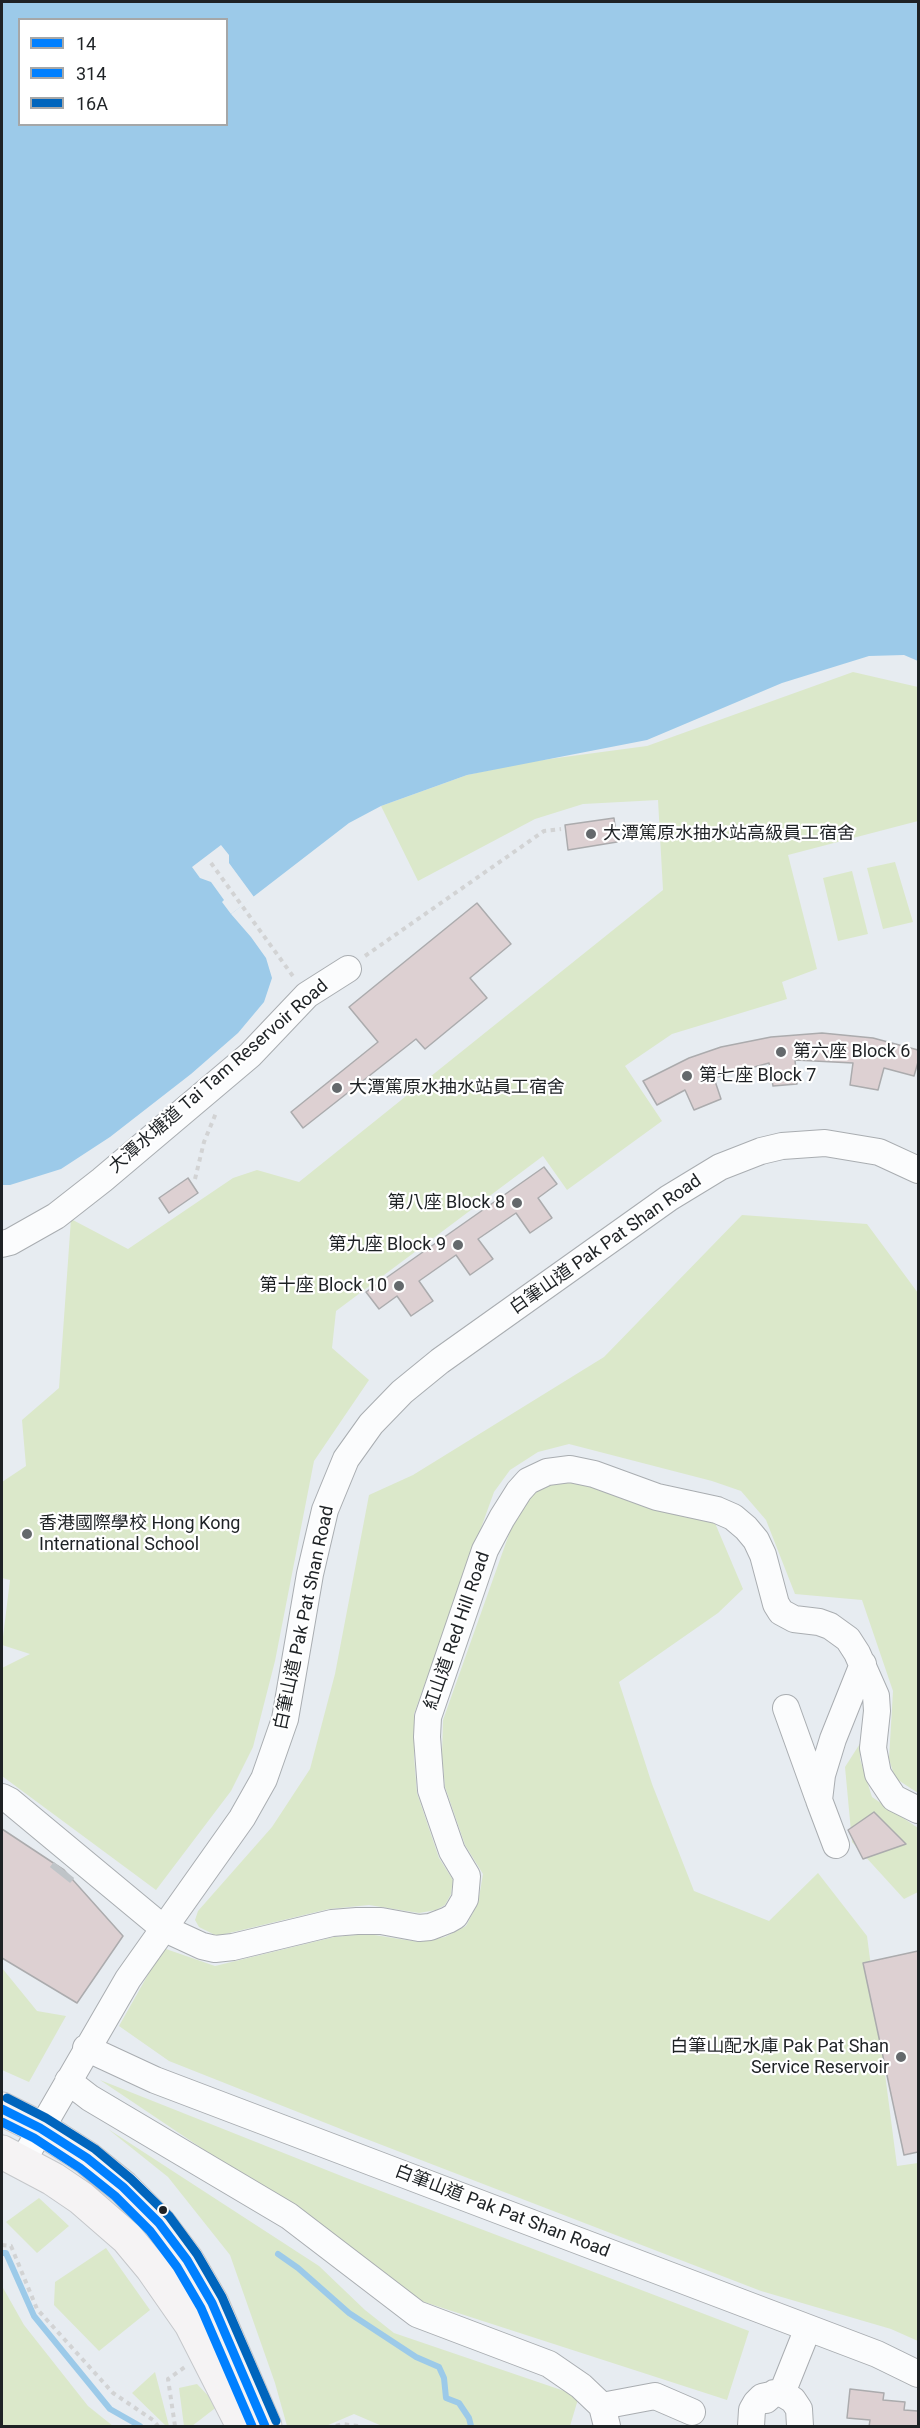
<!DOCTYPE html>
<meta charset="utf-8">
<style>
body{margin:0}
#map{position:relative;width:920px;height:2428px;overflow:hidden;background:#e7ecf1;font-family:Roboto,sans-serif}
canvas{display:block}
.frame{position:absolute;inset:0;border:3px solid #1e2225;pointer-events:none}
.legend{position:absolute;left:18px;top:18px;width:210px;height:108px;box-sizing:border-box;background:#fff;border:2px solid #a5a7a8;margin:0;padding:8px 10px;list-style:none;font-size:18px;color:#1e2225}
.legend li{display:flex;align-items:center;gap:12px;height:30px}
.legend b{width:30px;border:2px solid #a5a7a8}
</style>
<div id="map">
<canvas width="920" height="2428"></canvas>
<div class="frame"></div>
<ul class="legend">
<li><b style="height:8px;background:#0080ff"></b>14</li>
<li><b style="height:8px;background:#0080ff"></b>314</li>
<li><b style="height:8px;background:#0065bd"></b>16A</li>
</ul>
</div>
<script>
const c = document.querySelector('canvas').getContext('2d');
c.lineJoin = 'round';
function fillPath(path, color) {
  c.fillStyle = color;
  c.fill(path, 'evenodd');
}
function shape(rows) {
  const path = new Path2D();
  for (const r of rows) {
    path.moveTo(r[0], r[1]);
    for (let i = 2; i < r.length; i += 2) path.lineTo(r[i], r[i + 1]);
  }
  return path;
}
function stroke(path, color, width, dash) {
  c.strokeStyle = color;
  c.lineWidth = width;
  c.lineCap = dash ? 'butt' : 'round';
  c.setLineDash(dash || []);
  c.stroke(path);
}
function write(font, color, halo, rows, align = 'center') {
  c.font = font + ' Roboto,"Noto Sans TC",sans-serif';
  c.lineWidth = 4.5;
  c.setLineDash([]);
  c.textBaseline = 'middle';
  c.strokeStyle = halo;
  c.fillStyle = color;
  for (const [text, x, y, turn = 0] of rows) {
    c.save();
    c.translate(x, y);
    c.rotate((+turn || 0) * Math.PI / 180);
    c.textAlign = isNaN(turn) ? turn : align;
    if (halo) c.strokeText(text, 0, 0);
    c.fillText(text, 0, 0);
    c.restore();
  }
}
const green = shape([
 [853,672,918,687,918,821,788,855,817,969,782,982,787,999,672,1034,625,1066,662,1121,567,1190,543,1156,336,1311,332,1348,369,1380,314,1461,275,1661,253,1747,231,1791,156,1890,2,1776,2,1668,30,1654,2,1645,10,1580,2,1578,2,1482,26,1466,22,1420,59,1388,71,1219,128,1249,233,1178,257,1170,299,1182,663,890,658,800,583,804,535,819,418,881,381,806,467,775,527,762,647,746],
 [895,862,913,922,883,929,867,868],
 [852,871,868,934,838,941,823,878],
 [742,1215,867,1224,918,1293,918,1793,895,1778,889,1759,893,1691,862,1600,795,1594,766,1520,741,1491,712,1481,569,1444,538,1452,510,1470,494,1492,414,1714,414,1757,417,1793,439,1858,453,1880,451,1894,445,1905,436,1910,419,1913,369,1905,329,1909,217,1936,199,1927,195,1920,198,1911,272,1827,310,1769,335,1674,369,1495,413,1475,604,1357],
 [569,1473,703,1508,715,1523,743,1589,718,1613,619,1682,652,1784,694,1891,769,1921,818,1873,867,1936,897,2166,918,2163,918,2341,891,2329,761,2291,356,2135,169,2061,119,2026,163,1948,215,1966,334,1937,368,1934,419,1942,445,1937,466,1926,478,1903,483,1874,465,1845,445,1787,442,1756,443,1720,519,1506,530,1491],
 [861,1742,860,1759,872,1797,918,1828,918,1892,904,1899,852,1842,845,1767],
 [2,1968,37,2011,66,2016,29,2082,2,2070],
 [100,2080,344,2177,749,2331,727,2400,424,2302,392,2284,328,2233],
 [108,2129,319,2266,365,2310,394,2333,579,2396,570,2426,382,2426,354,2414,326,2426,287,2426,275,2383,230,2255,168,2177],
 [39,2198,69,2226,37,2253,6,2222],
 [106,2248,150,2310,99,2351,54,2305,55,2282],
 [2,2286,24,2325,88,2406,113,2426,2,2426],
 [155,2372,169,2426,166,2426,132,2393],
 [197,2384,218,2406,192,2426,184,2426,179,2388]
]);
const water = shape([
 [2,2,918,2,918,661,904,655,869,656,782,683,647,740,467,775,381,806,349,823,231,914,251,937,266,958,272,978,264,1002,238,1033,191,1074,110,1137,61,1169,10,1185,2,1185],
 [20,20,226,20,226,124,20,124]
]);
const pier = shape([
 [221,845,229,855,229,863,254,897,231,914,222,902,224,900,211,882,200,878,192,867]
]);
const stream = shape([
 [2,2253,6,2253,34,2316,110,2409,140,2426],
 [278,2254,298,2268,349,2313,416,2357,439,2367,444,2378,446,2398,459,2403,469,2418,471,2426]
]);
const building = shape([
 [614,818,617,842,568,850,565,825,614,818],
 [477,903,511,944,470,978,487,998,425,1049,416,1039,303,1128,291,1112,378,1042,349,1007,477,903],
 [822,1033,873,1038,918,1050,918,1062,914,1076,884,1068,878,1090,850,1085,853,1063,795,1060,797,1084,773,1086,769,1063,714,1078,721,1099,694,1110,685,1090,657,1105,643,1081,689,1058,721,1047,771,1037,822,1033],
 [544,1167,557,1184,538,1198,552,1218,530,1233,516,1213,478,1239,493,1259,470,1275,456,1255,419,1281,433,1301,411,1316,397,1296,379,1309,366,1292,544,1167],
 [188,1178,198,1193,169,1213,159,1198,188,1178],
 [874,1812,906,1844,863,1859,848,1830,874,1812],
 [2,1829,64,1870,123,1936,77,2003,2,1958,2,1829],
 [918,1951,918,2152,904,2155,863,1963,918,1951],
 [850,2389,884,2393,883,2400,905,2402,904,2410,918,2411,918,2427,869,2427,870,2420,847,2418,850,2389]
]);
const minorTunnel = shape([
 [60,1875,64,1870]
]);
const path = shape([
 [211,863,295,979],
 [365,956,544,831,561,829],
 [195,1179,204,1142,216,1113],
 [2,2245,11,2246,37,2309,113,2393,153,2420,158,2426],
 [175,2426,168,2379,185,2367],
 [336,2426,342,2424,358,2426]
]);
const minor = shape([
 [2,1244,10,1242,56,1216,102,1180,250,1055,307,995,348,969],
 [786,1708,818,1797],
 [2,1797,10,1801,163,1928,202,1946,215,1949,233,1947,332,1923,357,1921,381,1921,419,1928,430,1927,448,1920,455,1916,465,1899,467,1876,452,1851,431,1790,427,1737,428,1717,485,1550,502,1518,519,1491,528,1481,547,1472,570,1469,594,1474,657,1497,717,1510,733,1517,746,1528,756,1540,763,1555,776,1604,781,1612,794,1619,819,1622,830,1626,848,1639,857,1653,876,1696,877,1711,873,1748,878,1774,894,1798,918,1810],
 [836,1845,819,1800,822,1775,833,1739,863,1664],
 [86,2048,155,2080,877,2354,918,2374],
 [68,2081,90,2098,289,2216,417,2314,549,2364,581,2386,602,2406,607,2426],
 [22,2162,128,1979,242,1818,264,1779,285,1719,310,1574,325,1510,346,1459,371,1424,402,1392,440,1361,669,1198,720,1167,761,1151,782,1146,825,1143,879,1152,918,1170],
 [766,2400,774,2393,783,2394,793,2400,799,2409,800,2426],
 [602,2406,655,2396,692,2412],
 [751,2426,752,2410,756,2403,762,2397,780,2393,784,2388,808,2328]
]);
const major = shape([
 [2,2109,40,2128,87,2158,123,2187,159,2223,187,2260,212,2303,265,2426],
 [2,2152,53,2179,81,2198,127,2238,152,2268,191,2324,243,2426]
]);
const bus1 = shape([
 [2,2109,40,2128,87,2158,123,2187,159,2223,187,2260,212,2303,265,2426]
]);
const bus2 = shape([
 [2,2122,34,2138,80,2168,115,2196,150,2231,177,2267,201,2308,252,2426]
]);
const bus3 = shape([
 [7,2098,46,2118,95,2149,131,2179,169,2216,197,2254,222,2297,276,2421]
]);
const markers = [
 [591,834,6,"#64696c"],
 [781,1052,6,"#64696c"],
 [687,1076,6,"#64696c"],
 [337,1088,6,"#64696c"],
 [517,1203,6,"#64696c"],
 [458,1245,6,"#64696c"],
 [399,1286,6,"#64696c"],
 [27,1534,6,"#64696c"],
 [901,2057,6,"#64696c"],
 [163,2210,5,"#1e2225"]
];
const poiNames = [
 ["大潭篤原水抽水站高級員工宿舍",603,834],
 ["第六座 Block 6",793,1052],
 ["第七座 Block 7",699,1076],
 ["大潭篤原水抽水站員工宿舍",349,1088],
 ["第八座 Block 8",505,1203,"right"],
 ["第九座 Block 9",446,1245,"right"],
 ["第十座 Block 10",387,1286,"right"],
 ["香港國際學校 Hong Kong",39,1524],
 ["International School",39,1545],
 ["白筆山配水庫 Pak Pat Shan",889,2047,"right"],
 ["Service Reservoir",889,2068,"right"]
];
const streetNames = [
 ["大潭水塘道 Tai Tam Reservoir Road",219,1077,-41],
 ["白筆山道 Pak Pat Shan Road",606,1245,-35],
 ["白筆山道 Pak Pat Shan Road",305,1618,-78],
 ["紅山道 Red Hill Road",458,1631,-71],
 ["白筆山道 Pak Pat Shan Road",502,2212,21]
];
fillPath(green, '#dbe8ca');
fillPath(water, '#9ccae9');
fillPath(pier, '#e7ecf1');
stroke(stream, '#9ccae9', 6);
fillPath(building, '#ddd0d2');
stroke(building, '#ababad', 1.5);
stroke(minorTunnel, '#bfc4c8', 26, [26, 13]);
stroke(minor, '#a9adb1', 28);
stroke(major, '#c5c7ca', 35);
stroke(path, '#d2d3d4', 4, [4.5, 4.5]);
stroke(minor, '#fbfcfd', 26);
stroke(major, '#f5f3f4', 33);
stroke(bus1, '#0080ff', 9);
stroke(bus2, '#0080ff', 9);
stroke(bus3, '#0065bd', 9);
for (const [x, y, r, color] of markers) {
  const dot = new Path2D();
  dot.arc(x, y, r, 0, 2 * Math.PI);
  c.fillStyle = color;
  c.fill(dot);
  stroke(dot, '#fff', 2);
}
write('18px', '#1e2225', '#fff', poiNames, 'left');
write('18px', '#1e2225', '#fff', streetNames);
</script>
